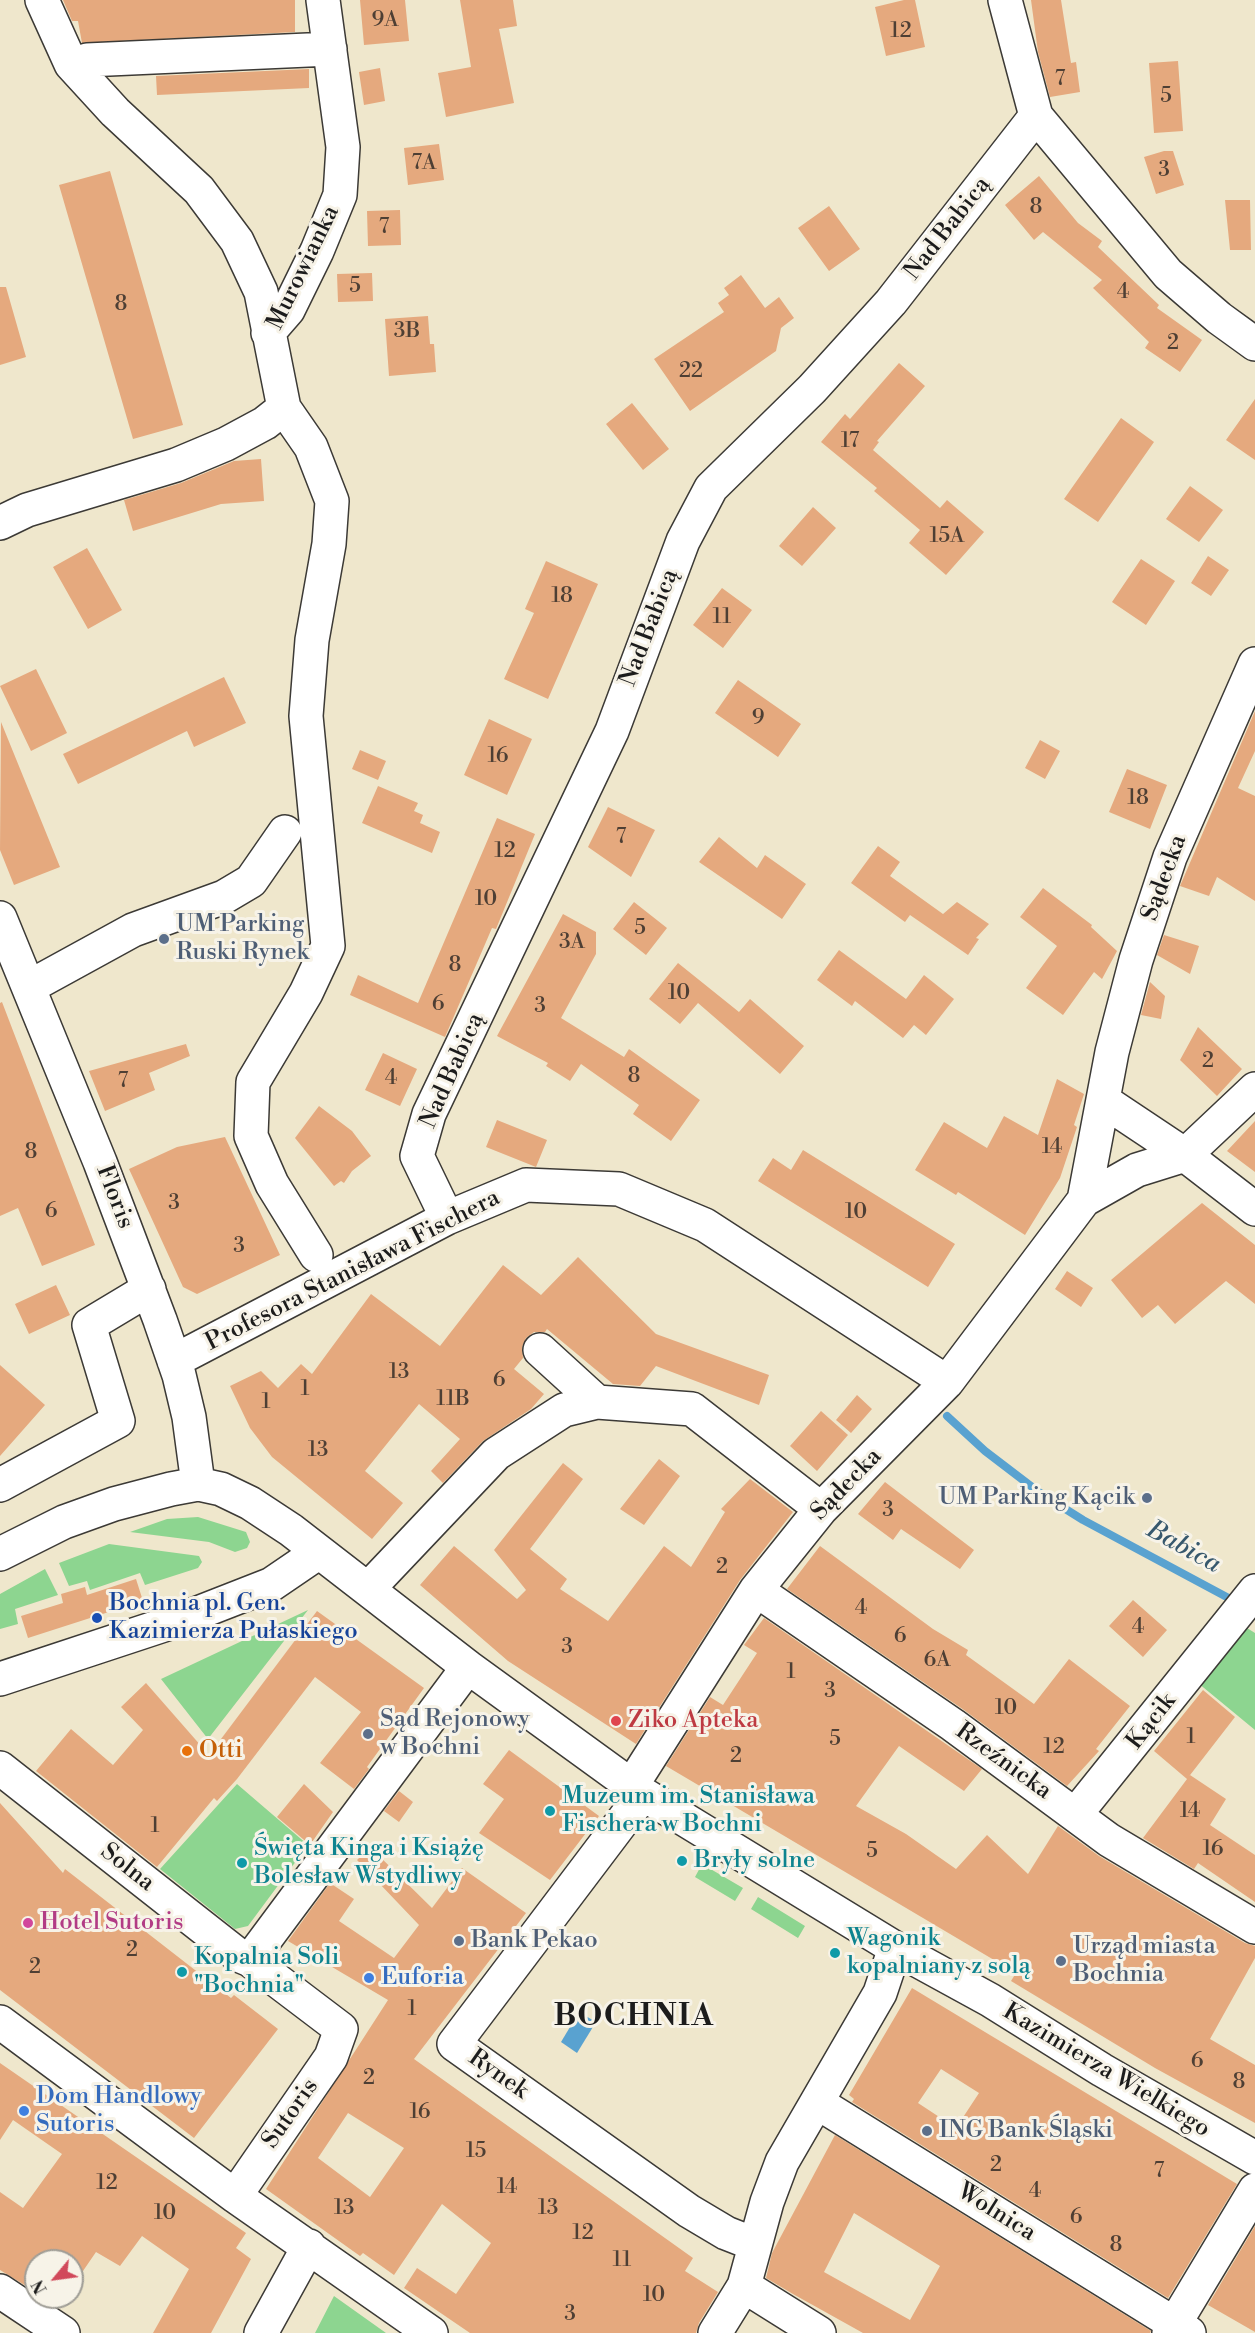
<!DOCTYPE html>
<meta charset="utf-8">
<style>
body{margin:0}
#map{position:relative;width:1255px;height:2333px;overflow:hidden;background:#efe7cc;font-family:"Libre Bodoni",serif}
canvas{display:block}
.north{position:absolute;left:24px;top:2249px;width:60px;height:60px;box-sizing:border-box;background:#f7f3e8;border:2px solid #9f9d96;border-radius:50%;rotate:241deg;font-size:16px;font-weight:700;line-height:24px;text-align:center;color:#1c1c1c}
.north::after{content:'';display:block;margin:auto;width:21px;height:27px;background:#d1495b;clip-path:polygon(50% 0,100% 100%,50% 72%,0 100%)}
</style>
<div id="map">
<canvas width="1255" height="2333"></canvas>
<div class="north">N</div>
</div>
<script>
const c = document.querySelector('canvas').getContext('2d');
c.lineJoin = 'round';
function fillPath(path, color) {
  c.fillStyle = color;
  c.fill(path, 'evenodd');
}
function shape(rows) {
  const path = new Path2D();
  for (const r of rows) {
    path.moveTo(r[0], r[1]);
    for (let i = 2; i < r.length; i += 2) path.lineTo(r[i], r[i + 1]);
  }
  return path;
}
function stroke(path, color, width, dash) {
  c.strokeStyle = color;
  c.lineWidth = width;
  c.lineCap = dash ? 'butt' : 'round';
  c.setLineDash(dash || []);
  c.stroke(path);
}
function write(font, color, halo, rows, align = 'center') {
  c.font = font + ' "Libre Bodoni",serif';
  c.lineWidth = 6;
  c.setLineDash([]);
  c.textBaseline = 'middle';
  c.strokeStyle = halo;
  c.fillStyle = color;
  for (const [text, x, y, turn = 0] of rows) {
    c.save();
    c.translate(x, y);
    c.rotate((+turn || 0) * Math.PI / 180);
    c.textAlign = isNaN(turn) ? turn : align;
    if (halo) c.strokeText(text, 0, 0);
    c.fillText(text, 0, 0);
    c.restore();
  }
}
const green = shape([
 [198,1517,246,1532,250,1542,247,1548,235,1552,209,1542,130,1532,167,1519],
 [109,1544,199,1556,202,1562,198,1568,145,1585,140,1573,90,1590,87,1581,69,1586,59,1563],
 [45,1569,58,1595,15,1609,18,1624,0,1629,0,1594],
 [308,1610,208,1739,161,1679],
 [1247,1628,1255,1633,1255,1730,1198,1683],
 [237,1784,308,1845,248,1926,235,1929,160,1869],
 [702,1864,743,1888,735,1901,695,1877],
 [758,1897,805,1926,798,1938,751,1909],
 [334,2296,386,2333,315,2333]
]);
const water = shape([
 [579,2012,596,2022,577,2053,561,2042]
]);
const stream = shape([
 [947,1416,985,1451,1040,1493,1083,1520,1236,1602]
]);
const building = shape([
 [63,0,295,0,295,32,82,43,78,21,72,21],
 [360,0,405,0,409,41,364,45],
 [460,0,513,0,517,26,499,29,514,103,446,117,438,73,471,67],
 [904,0,915,0,925,47,886,56,875,7],
 [1031,0,1061,0,1071,63,1076,62,1080,92,1050,97,1038,52],
 [1178,61,1183,131,1154,133,1149,63],
 [380,68,385,101,364,105,359,72],
 [309,69,309,88,157,95,156,76],
 [439,144,444,180,408,185,404,148],
 [1164,151,1173,151,1184,185,1156,194,1144,157],
 [110,171,183,425,133,439,59,185],
 [1039,176,1078,223,1102,241,1098,247,1159,305,1157,308,1202,340,1180,372,1145,348,1149,342,1093,288,1102,280,1043,232,1034,240,1005,205],
 [1225,200,1250,200,1251,250,1230,250],
 [829,206,860,249,829,271,798,228],
 [400,210,401,245,368,246,367,211],
 [372,273,373,301,338,302,337,274],
 [741,275,765,308,779,297,794,318,781,328,776,351,690,411,654,359,724,312,718,303,729,295,724,288],
 [0,287,6,287,26,357,0,365],
 [428,316,430,344,434,344,436,372,389,376,385,319],
 [899,363,925,386,877,441,879,442,873,450,940,508,947,500,984,532,946,575,909,543,920,530,874,491,877,488,821,442,845,414,850,419],
 [1255,399,1255,460,1226,440],
 [632,403,669,449,643,470,606,424],
 [1121,418,1154,442,1098,522,1064,499],
 [261,459,264,501,221,504,133,531,124,500,181,483,234,461],
 [1190,486,1223,510,1199,542,1166,519],
 [813,507,836,528,802,566,779,546],
 [87,548,122,610,88,629,53,567],
 [1208,556,1229,570,1211,596,1191,583],
 [1141,559,1175,581,1146,625,1112,602],
 [546,561,598,584,548,699,504,679,534,613,525,609],
 [722,588,752,610,723,648,693,625],
 [36,669,67,733,31,751,0,686],
 [224,677,246,723,194,747,187,731,78,784,63,754],
 [738,680,801,724,778,757,715,713],
 [1255,711,1255,751,1238,788,1255,796,1255,901,1217,877,1209,896,1180,886],
 [489,719,532,739,507,795,464,775],
 [1,722,60,867,14,885,0,850],
 [1040,740,1060,751,1045,779,1025,768],
 [360,750,386,761,378,780,352,769],
 [1127,769,1167,785,1150,829,1109,812],
 [378,786,418,803,414,811,423,815,420,823,440,832,432,853,362,823],
 [608,807,655,830,631,877,588,847],
 [497,818,535,834,496,929,492,928,445,1037,350,995,358,975,418,1003],
 [719,837,757,868,765,855,806,884,782,919,699,862],
 [878,846,900,862,890,876,943,914,957,902,989,924,976,938,979,939,968,955,910,915,905,922,851,883],
 [1043,888,1092,925,1091,927,1117,951,1102,979,1094,972,1063,1015,1026,988,1057,946,1020,917],
 [634,902,667,928,646,955,613,929],
 [563,914,596,932,596,954,561,1018,624,1057,629,1049,700,1100,671,1141,633,1114,639,1105,581,1064,570,1081,546,1066,548,1063,497,1036],
 [1164,935,1199,946,1190,974,1157,955],
 [839,950,906,999,924,975,954,999,926,1035,914,1025,903,1038,855,1001,852,1006,817,980],
 [678,963,739,1012,750,999,804,1046,780,1074,698,1003,680,1024,649,999],
 [1150,982,1165,996,1161,1019,1141,1015],
 [2,1002,95,1245,42,1266,18,1208,0,1216,0,1003],
 [1198,1027,1242,1069,1217,1096,1180,1060],
 [186,1044,190,1056,149,1073,155,1090,105,1111,89,1071],
 [383,1053,417,1069,400,1106,365,1090],
 [1057,1079,1084,1094,1074,1125,1077,1127,1060,1178,1025,1235,958,1192,956,1195,915,1170,944,1122,987,1148,1004,1116,1038,1135],
 [319,1106,352,1131,371,1156,352,1171,344,1183,341,1181,334,1186,295,1138],
 [497,1120,547,1140,536,1167,486,1147],
 [1255,1121,1255,1172,1227,1151],
 [225,1137,280,1255,197,1294,183,1287,129,1169,177,1147],
 [803,1150,955,1244,928,1287,758,1181,773,1158,791,1170],
 [1202,1203,1255,1245,1255,1304,1226,1281,1175,1324,1158,1305,1142,1318,1111,1280],
 [578,1257,656,1334,769,1375,759,1405,656,1366,640,1386,613,1384,547,1329,545,1332,534,1332,526,1338,522,1347,523,1358,514,1369,544,1394,531,1409,483,1441,443,1483,431,1471,460,1439,419,1404,365,1471,403,1503,372,1539,272,1457,250,1428,230,1386,261,1371,278,1388,301,1364,312,1374,371,1294,440,1346,503,1265,541,1295],
 [1067,1271,1093,1288,1081,1307,1055,1289],
 [56,1285,70,1315,29,1334,15,1304],
 [0,1365,45,1405,0,1456],
 [857,1395,872,1409,851,1433,836,1420],
 [821,1411,848,1435,817,1471,790,1446],
 [659,1459,680,1476,644,1525,620,1509],
 [563,1463,583,1479,530,1549,567,1579,560,1589,608,1621,664,1546,691,1567,725,1512,721,1509,750,1479,793,1512,740,1580,636,1744,508,1661,420,1585,454,1546,517,1599,526,1590,494,1550],
 [885,1482,974,1550,960,1569,901,1529,893,1540,858,1514],
 [820,1546,933,1629,968,1650,966,1655,1034,1704,1069,1659,1130,1706,1096,1749,1099,1751,1067,1786,964,1710,787,1589],
 [136,1579,143,1601,28,1638,21,1616,63,1603,61,1594,85,1587,87,1595],
 [1133,1600,1167,1630,1143,1657,1109,1626],
 [317,1611,424,1688,367,1767,369,1769,354,1789,320,1763,361,1712,315,1677,237,1779,217,1801,214,1798,157,1867,36,1771,71,1729,113,1765,143,1730,121,1707,146,1683,209,1755],
 [764,1618,982,1769,964,1791,899,1746,856,1806,906,1834,956,1869,987,1835,1028,1874,1058,1826,1099,1856,1245,1943,1255,1946,1255,1958,1210,2039,1255,2065,1255,2123,1155,2068,1011,1981,1016,1973,666,1766,710,1697,723,1705,757,1653,744,1645],
 [1203,1690,1235,1717,1187,1779,1154,1751],
 [509,1750,599,1816,550,1880,479,1833,504,1799,483,1784],
 [1190,1775,1226,1799,1210,1825,1255,1855,1255,1902,1198,1863,1194,1869,1143,1838],
 [304,1784,333,1812,310,1845,277,1817],
 [399,1791,413,1802,399,1822,384,1811],
 [0,1803,63,1873,65,1869,231,1998,234,1995,278,2029,194,2138,0,1990],
 [370,1847,432,1908,462,1868,526,1913,414,2059,693,2258,685,2271,718,2292,699,2323,696,2333,470,2333,404,2288,417,2268,456,2294,491,2243,442,2204,394,2275,363,2253,360,2256,266,2189,388,2000,288,1941,330,1883,354,1899,339,1921,394,1958,419,1925,357,1860],
 [348,2113,404,2148,370,2197,318,2158],
 [912,1988,1237,2184,1168,2298,852,2102,854,2099,849,2095],
 [941,2069,979,2093,956,2128,918,2103],
 [0,2063,246,2233,236,2248,251,2259,211,2333,153,2333,189,2269,142,2236,120,2266,96,2252,72,2287,72,2261,36,2261,36,2292,0,2270,0,2192,23,2208,62,2154,13,2120,0,2140],
 [835,2135,1151,2331,1150,2333,863,2333,793,2294,766,2278,772,2253],
 [854,2213,940,2266,910,2320,824,2272],
 [1255,2226,1255,2332,1208,2305],
 [43,2297,65,2297,58,2307]
]);
const minor = shape([
 [1005,0,1036,116,1168,274,1219,318,1255,344],
 [87,60,330,49],
 [268,333,288,310,317,251,340,195,343,147,323,0],
 [284,408,311,447,332,501,329,544,312,640,306,716,328,946,306,993,253,1082,251,1136,272,1184,316,1255],
 [0,523,27,510,176,465,226,444,265,423,284,408,261,292,237,241,199,190,115,112,71,64,42,0],
 [0,918,100,1162,160,1320,179,1375,189,1417,198,1484],
 [29,987,133,930,224,897,251,881,285,832],
 [1104,1101,1185,1155,1255,1209],
 [1084,1200,1112,1052,1136,960,1170,857,1255,664],
 [447,1218,417,1156,429,1114,612,731,683,541,711,488,812,389,891,302,1036,116],
 [540,1350,597,1402],
 [174,1361,447,1218,526,1185,619,1189,705,1225,947,1382],
 [0,1485,118,1421,89,1325,149,1289],
 [0,1554,64,1522,114,1504,171,1489,198,1484,221,1489,250,1503,291,1530,468,1667,643,1794,895,1948,990,2000,1102,2070,1255,2158],
 [368,1589,496,1454,564,1410,597,1402,692,1409,821,1509],
 [756,1590,953,1725,1109,1840,1255,1927],
 [0,1679,185,1618,272,1584,319,1552],
 [0,1768,238,1955,250,1960,341,2029,331,2057,235,2196],
 [632,1785,756,1590,821,1509,947,1382,1084,1200,1137,1170,1185,1155,1255,1089],
 [643,1794,454,2044,689,2211,726,2233,754,2244],
 [1075,1815,1255,1591],
 [250,1960,468,1667],
 [0,2022,235,2196,431,2333],
 [818,2103,1189,2333],
 [744,2286,819,2333],
 [0,2291,63,2333],
 [261,2333,309,2246],
 [715,2333,744,2286,767,2202,782,2162,880,1993,895,1948],
 [1169,2333,1255,2190]
]);
const markers = [
 [164,939,6,"#5c6f8a"],
 [1147,1498,6,"#5c6f8a"],
 [97,1618,6,"#1a4fb4"],
 [616,1721,6,"#e0444e"],
 [368,1734,6,"#5c6f8a"],
 [187,1751,6,"#e8710a"],
 [550,1811,6,"#0f9aa8"],
 [682,1861,6,"#0f9aa8"],
 [242,1863,6,"#0f9aa8"],
 [28,1923,6,"#d1479c"],
 [459,1941,6,"#5c6f8a"],
 [835,1953,6,"#0f9aa8"],
 [1061,1961,6,"#5c6f8a"],
 [182,1972,6,"#0f9aa8"],
 [369,1978,6,"#3f7fe0"],
 [24,2111,6,"#3f7fe0"],
 [927,2131,6,"#5c6f8a"]
];
const numberNames = [
 ["9A",385,21],
 ["12",901,32],
 ["7",1060,80],
 ["5",1166,97],
 ["7A",424,164],
 ["3",1164,171],
 ["8",1036,208],
 ["7",384,228],
 ["5",355,287],
 ["4",1123,293],
 ["8",121,305],
 ["3B",407,332],
 ["2",1173,344],
 ["22",691,372],
 ["17",850,442],
 ["15A",947,537],
 ["18",562,597],
 ["11",722,618],
 ["9",758,719],
 ["16",498,757],
 ["18",1138,799],
 ["7",621,838],
 ["12",505,852],
 ["10",486,900],
 ["5",640,929],
 ["3A",572,943],
 ["8",455,966],
 ["10",679,994],
 ["6",438,1005],
 ["3",540,1007],
 ["2",1208,1062],
 ["8",634,1077],
 ["4",391,1079],
 ["7",123,1082],
 ["14",1052,1148],
 ["8",31,1153],
 ["3",174,1204],
 ["6",51,1212],
 ["10",856,1213],
 ["3",239,1247],
 ["13",399,1373],
 ["6",499,1381],
 ["1",305,1390],
 ["11B",453,1400],
 ["1",266,1403],
 ["13",318,1451],
 ["3",888,1511],
 ["2",722,1568],
 ["4",861,1609],
 ["4",1138,1628],
 ["6",900,1637],
 ["3",567,1648],
 ["6A",937,1661],
 ["1",791,1673],
 ["3",830,1692],
 ["10",1006,1709],
 ["1",1191,1738],
 ["5",835,1740],
 ["12",1054,1748],
 ["2",736,1757],
 ["14",1190,1812],
 ["1",155,1827],
 ["16",1213,1850],
 ["5",872,1852],
 ["2",132,1951],
 ["2",35,1968],
 ["1",412,2010],
 ["6",1197,2062],
 ["2",369,2079],
 ["8",1239,2083],
 ["16",420,2113],
 ["15",476,2152],
 ["2",996,2166],
 ["7",1159,2172],
 ["12",107,2184],
 ["14",507,2188],
 ["4",1035,2192],
 ["13",344,2209],
 ["13",548,2209],
 ["10",165,2214],
 ["6",1076,2218],
 ["12",583,2234],
 ["8",1116,2246],
 ["11",622,2261],
 ["10",654,2296],
 ["3",570,2315]
];
const streetNames = [
 ["Nad Babicą",948,229,-52],
 ["Murowianka",304,268,-64],
 ["Nad Babicą",650,628,-69],
 ["Sądecka",1165,878,-70],
 ["Nad Babicą",453,1071,-66],
 ["Floris",114,1197,69],
 ["Profesora Stanisława Fischera",353,1271,-27],
 ["Sądecka",847,1485,-46],
 ["Kącik",1152,1722,-52],
 ["Rzeźnicka",1003,1762,36],
 ["Solna",127,1868,38],
 ["Kazimierza Wielkiego",1106,2071,31],
 ["Rynek",498,2075,35],
 ["Sutoris",291,2114,-55],
 ["Wolnica",996,2213,32]
];
const serviceNames = [
 ["UM Parking",176,925],
 ["Ruski Rynek",176,953],
 ["UM Parking Kącik",1135,1498,"right"],
 ["Sąd Rejonowy",380,1720],
 ["w Bochni",380,1748],
 ["Bank Pekao",471,1941],
 ["Urząd miasta",1073,1947],
 ["Bochnia",1073,1975],
 ["ING Bank Śląski",939,2131]
];
const transitNames = [
 ["Bochnia pl. Gen.",109,1604],
 ["Kazimierza Pułaskiego",109,1632]
];
const healthNames = [
 ["Ziko Apteka",628,1721]
];
const foodNames = [
 ["Otti",199,1751]
];
const cultureNames = [
 ["Muzeum im. Stanisława",562,1797],
 ["Fischera w Bochni",562,1825],
 ["Święta Kinga i Książę",254,1849],
 ["Bolesław Wstydliwy",254,1877],
 ["Bryły solne",694,1861],
 ["Wagonik",847,1939],
 ["kopalniany z solą",847,1967],
 ["Kopalnia Soli",194,1958],
 ["\"Bochnia\"",194,1986]
];
const hotelNames = [
 ["Hotel Sutoris",40,1923]
];
const shopNames = [
 ["Euforia",381,1978],
 ["Dom Handlowy",36,2097],
 ["Sutoris",36,2125]
];
const waterNames = [
 ["Babica",1183,1548,29]
];
const districtNames = [
 ["BOCHNIA",634,2018]
];
fillPath(green, '#8dd590');
fillPath(water, '#59a2d0');
stroke(stream, '#59a2d0', 8);
fillPath(building, '#e5a97e');
stroke(minor, '#3c3a36', 36);
stroke(minor, '#fff', 33);
for (const [x, y, r, color] of markers) {
  const dot = new Path2D();
  dot.arc(x, y, r, 0, 2 * Math.PI);
  c.fillStyle = color;
  c.fill(dot);
  stroke(dot, '#f7f3e8', 2);
}
write('21px', '#4e3f34', null, numberNames);
write('24px', '#1c1c1c', '#f7f3e8', streetNames);
write('24px', '#4e5e75', '#f7f3e8', serviceNames, 'left');
write('24px', '#164399', '#f7f3e8', transitNames, 'left');
write('24px', '#be3a42', '#f7f3e8', healthNames, 'left');
write('24px', '#c56008', '#f7f3e8', foodNames, 'left');
write('24px', '#0d838f', '#f7f3e8', cultureNames, 'left');
write('24px', '#b23c85', '#f7f3e8', hotelNames, 'left');
write('24px', '#366cbe', '#f7f3e8', shopNames, 'left');
write('italic 26px', '#37586d', '#f7f3e8', waterNames);
c.letterSpacing = '1.5px';
write('bold 30px', '#1c1c1c', '#f7f3e8', districtNames);
c.letterSpacing = '0px';
</script>
